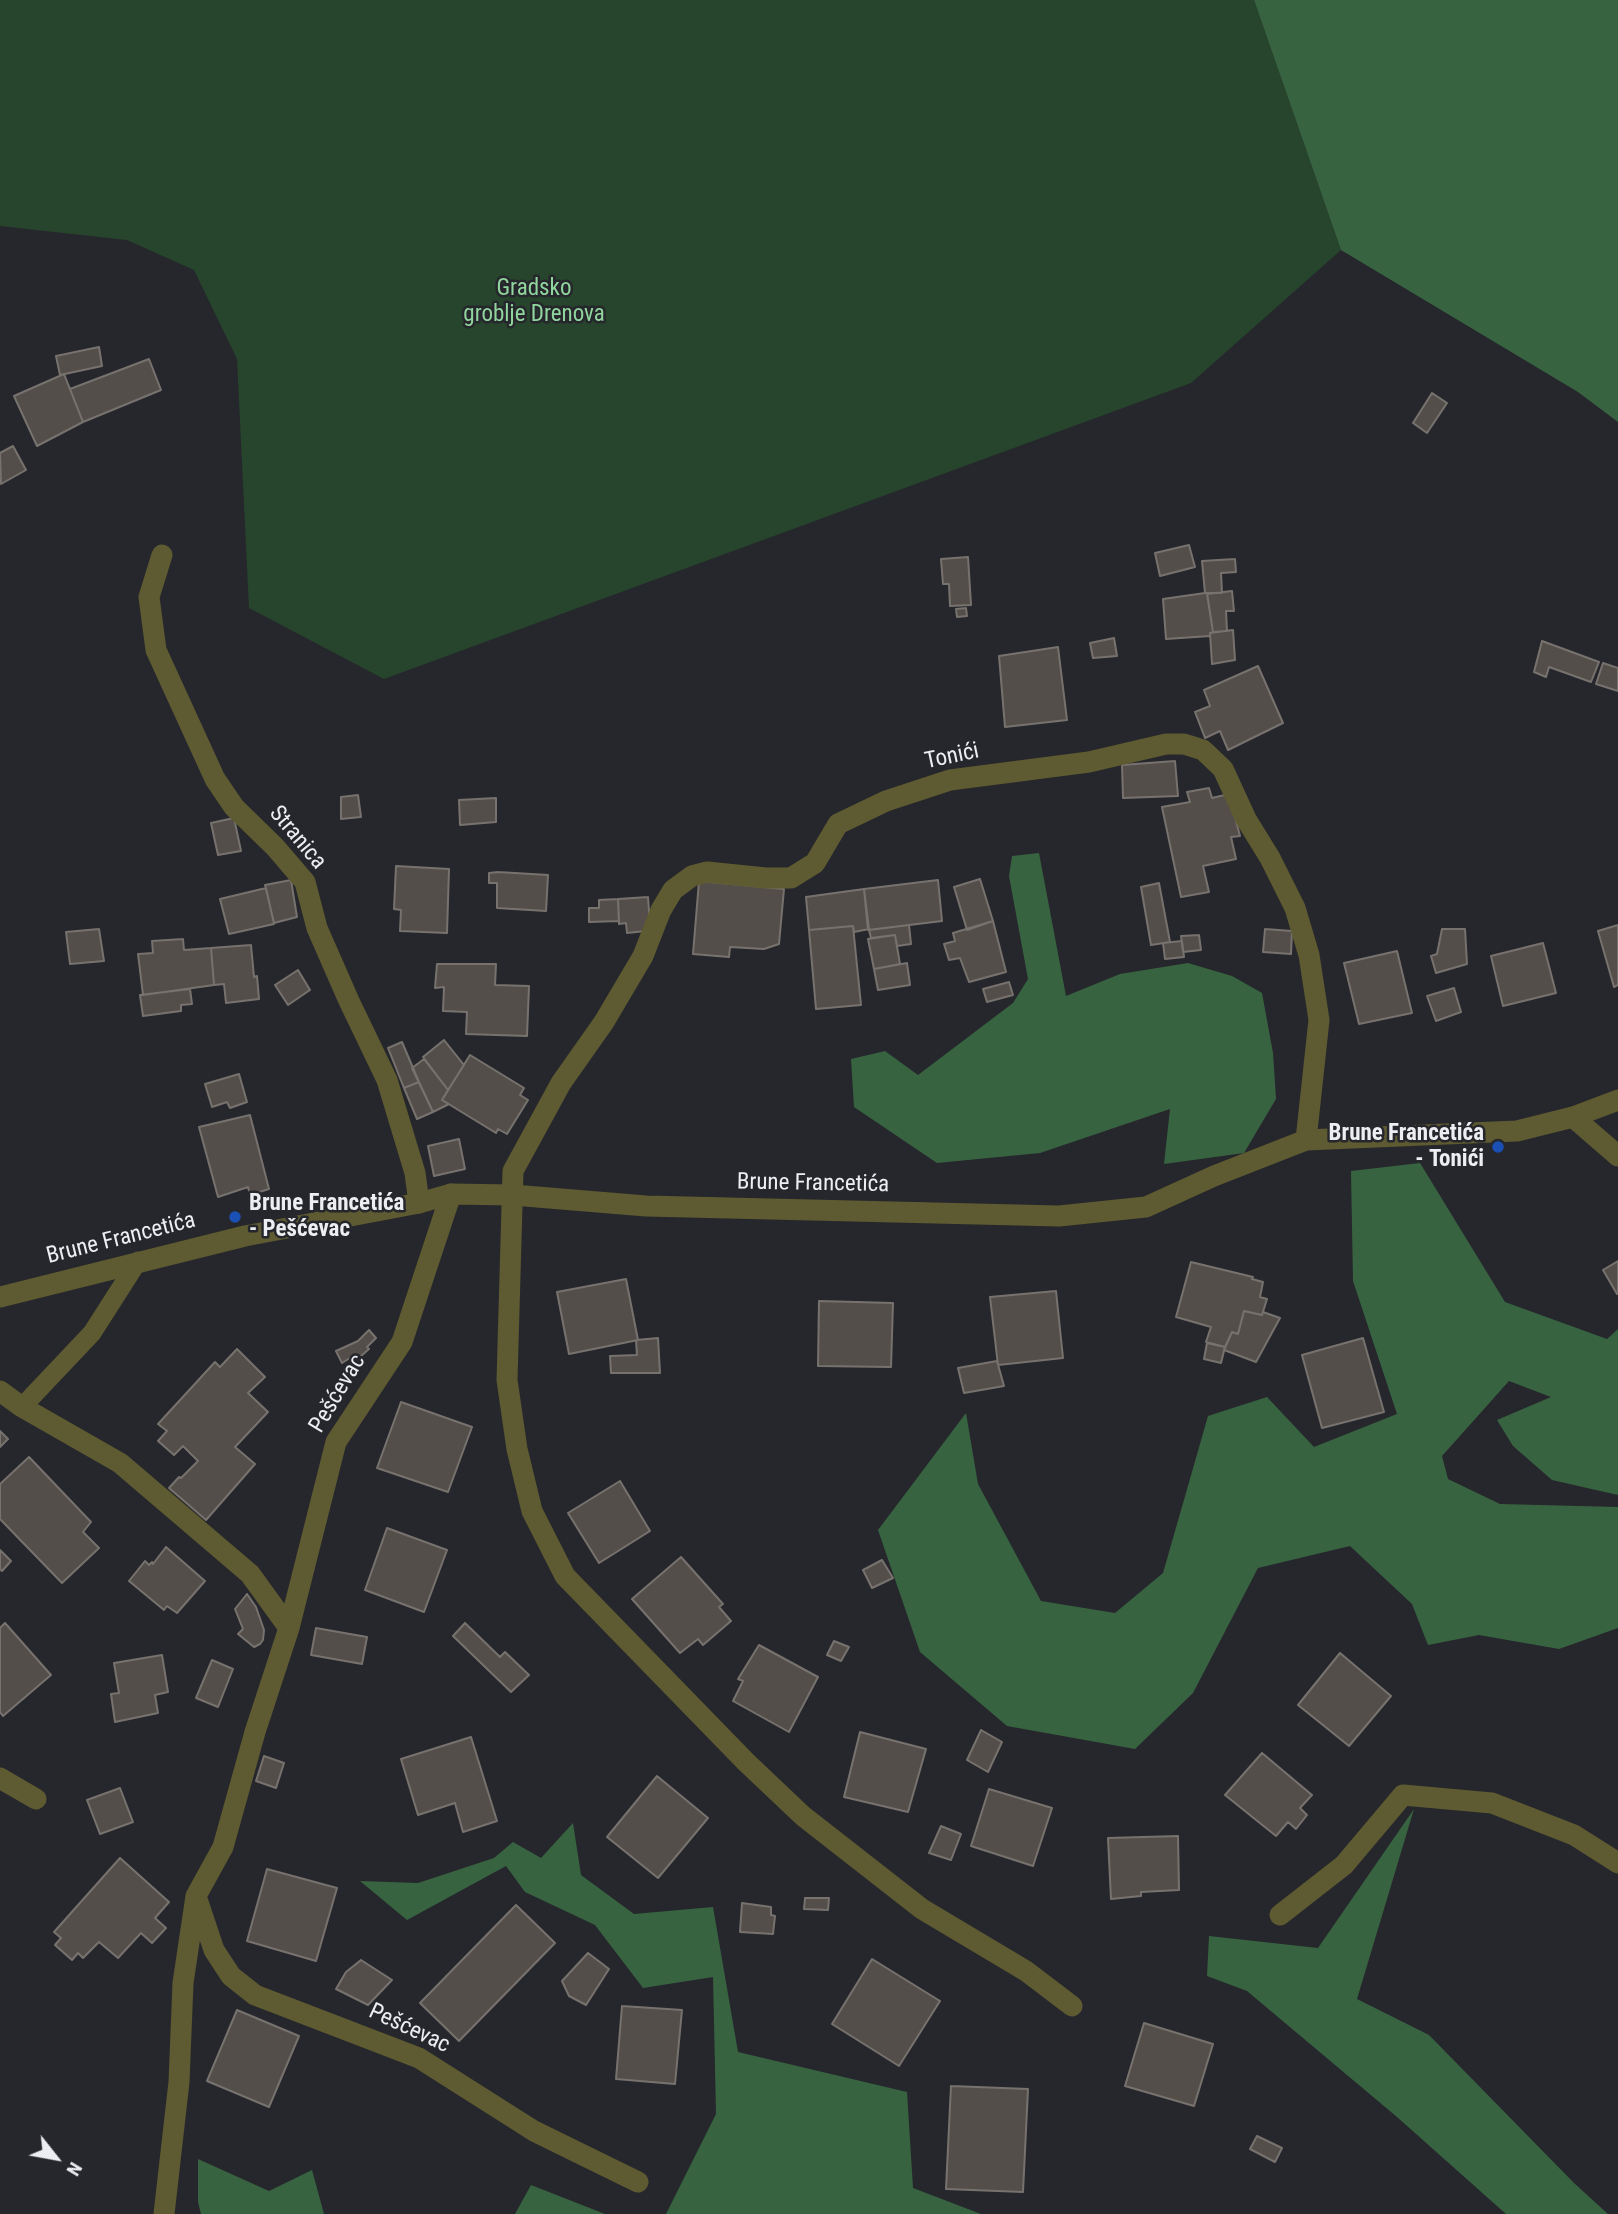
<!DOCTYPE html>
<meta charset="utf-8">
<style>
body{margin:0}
#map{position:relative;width:1618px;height:2214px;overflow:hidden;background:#26272c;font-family:"Roboto Condensed",sans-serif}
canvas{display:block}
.north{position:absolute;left:21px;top:2123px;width:70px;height:70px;-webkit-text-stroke:5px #26272c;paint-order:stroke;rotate:121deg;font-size:19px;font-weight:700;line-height:28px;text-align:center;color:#edeef1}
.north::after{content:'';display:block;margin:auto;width:24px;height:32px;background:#edeef1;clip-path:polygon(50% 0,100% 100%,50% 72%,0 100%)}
</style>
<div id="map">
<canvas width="1618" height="2214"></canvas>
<div class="north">N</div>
</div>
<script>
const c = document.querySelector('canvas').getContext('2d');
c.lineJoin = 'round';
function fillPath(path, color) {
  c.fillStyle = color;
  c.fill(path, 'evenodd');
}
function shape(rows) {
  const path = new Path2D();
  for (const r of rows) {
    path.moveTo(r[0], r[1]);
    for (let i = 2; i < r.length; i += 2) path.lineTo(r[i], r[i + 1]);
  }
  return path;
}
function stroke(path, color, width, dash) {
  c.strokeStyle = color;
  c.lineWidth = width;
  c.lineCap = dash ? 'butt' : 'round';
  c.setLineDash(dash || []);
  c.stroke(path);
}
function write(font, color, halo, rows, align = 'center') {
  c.font = font + ' "Roboto Condensed",sans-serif';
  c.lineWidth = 5;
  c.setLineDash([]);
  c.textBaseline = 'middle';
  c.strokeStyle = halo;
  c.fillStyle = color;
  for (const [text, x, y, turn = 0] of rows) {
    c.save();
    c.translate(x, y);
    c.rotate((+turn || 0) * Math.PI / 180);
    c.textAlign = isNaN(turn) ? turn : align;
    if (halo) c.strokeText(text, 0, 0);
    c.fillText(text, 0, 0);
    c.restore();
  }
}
const green = shape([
 [0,0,1254,0,1341,250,1191,383,384,679,249,608,237,359,194,270,127,240,0,226]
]);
const forest = shape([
 [1254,0,1618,0,1618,422,1578,392,1341,250],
 [1039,853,1066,996,1120,974,1188,963,1232,976,1262,993,1273,1053,1276,1099,1244,1153,1164,1164,1170,1109,1040,1153,937,1163,854,1107,851,1059,885,1051,918,1075,1013,1003,1028,979,1009,876,1012,856],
 [1420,1163,1505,1302,1607,1339,1618,1329,1618,1495,1552,1480,1513,1446,1497,1420,1551,1397,1509,1381,1442,1456,1448,1479,1500,1504,1618,1507,1618,1628,1559,1649,1479,1635,1428,1645,1412,1604,1350,1546,1258,1568,1193,1693,1135,1749,1007,1726,920,1652,878,1530,966,1413,978,1484,1041,1601,1115,1613,1163,1573,1208,1416,1267,1397,1314,1447,1397,1414,1353,1281,1351,1171],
 [1414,1809,1357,1999,1429,2035,1574,2183,1608,2214,1506,2214,1397,2117,1247,1991,1207,1976,1209,1936,1318,1948],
 [573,1823,581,1875,634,1914,713,1907,738,2052,907,2092,913,2188,981,2214,666,2214,716,2114,713,1977,643,1988,595,1925,525,1892,506,1866,407,1920,360,1881,418,1883,494,1858,513,1842,541,1858],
 [198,2159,269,2191,312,2170,324,2214,201,2214,198,2202],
 [531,2185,605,2214,515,2214]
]);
const building = shape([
 [99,347,102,366,60,375,56,356,99,347],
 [149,359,161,390,83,422,70,389,149,359],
 [64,374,83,422,37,446,14,396,64,374],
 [1432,393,1447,403,1427,433,1413,423,1432,393],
 [13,446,26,470,1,484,0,453,13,446],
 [1189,545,1195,567,1160,576,1155,553,1189,545],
 [968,557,971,605,950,606,949,584,943,584,941,559,968,557],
 [1235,559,1236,572,1221,573,1222,593,1205,593,1202,561,1235,559],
 [1232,591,1234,611,1226,611,1227,631,1213,632,1207,594,1232,591],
 [1205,593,1207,593,1213,632,1210,633,1210,636,1166,639,1163,599,1205,593],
 [966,608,967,616,957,617,956,609,966,608],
 [1233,630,1235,660,1212,664,1210,633,1233,630],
 [1114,638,1117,656,1093,658,1090,643,1114,638],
 [1542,641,1599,662,1591,682,1549,667,1546,677,1534,672,1542,641],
 [1058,647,1067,720,1005,727,999,656,1058,647],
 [1603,663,1618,668,1618,691,1596,684,1603,663],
 [1258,666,1283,723,1228,750,1220,731,1205,738,1195,712,1210,706,1204,690,1258,666],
 [1175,761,1178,796,1123,798,1122,765,1175,761],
 [1209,788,1212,798,1229,794,1240,836,1231,837,1236,859,1203,866,1209,892,1181,897,1162,807,1190,802,1187,792,1209,788],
 [358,795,361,817,341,819,341,797,358,795],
 [496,798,496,822,460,825,459,800,496,798],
 [234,818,241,851,218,855,211,823,234,818],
 [396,866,449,869,447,933,400,931,401,910,394,909,396,866],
 [498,872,548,875,546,911,497,908,497,883,489,883,489,873,498,872],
 [980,879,993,921,967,930,954,887,980,879],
 [291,880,297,917,274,923,265,885,291,880],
 [938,880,942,921,868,930,864,889,938,880],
 [699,881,784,889,779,944,764,949,730,947,729,957,693,954,699,881],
 [1159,883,1170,942,1151,945,1141,887,1159,883],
 [266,888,274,924,229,934,220,899,266,888],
 [864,889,869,929,854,932,853,926,809,930,806,897,864,889],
 [648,897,650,925,646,931,627,933,626,923,619,924,618,899,648,897],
 [618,899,619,921,589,922,589,908,599,908,599,900,618,899],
 [993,921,1006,972,969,982,960,958,949,960,944,944,955,941,953,933,993,921],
 [909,925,911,944,897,946,895,935,871,938,869,930,909,925],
 [1618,925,1618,985,1614,987,1598,931,1618,925],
 [853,926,861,1005,816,1009,809,930,853,926],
 [99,929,104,961,70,964,66,932,99,929],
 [1265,929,1292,931,1291,954,1263,952,1265,929],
 [1442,929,1465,929,1467,964,1436,973,1431,956,1437,954,1442,929],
 [895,935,900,964,874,969,868,939,895,935],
 [1199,935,1201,950,1183,952,1181,936,1199,935],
 [183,939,184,950,211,948,214,985,143,995,138,954,153,953,152,941,183,939],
 [1182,941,1184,957,1165,959,1163,943,1182,941],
 [1543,943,1556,993,1503,1006,1491,956,1543,943],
 [251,945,254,977,257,976,259,999,226,1003,224,984,214,985,211,948,251,945],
 [1397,951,1412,1013,1359,1024,1344,963,1397,951],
 [907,963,910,985,878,990,874,969,907,963],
 [437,964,496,964,495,985,529,986,527,1036,466,1034,467,1012,443,1011,444,987,435,988,437,964],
 [298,970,310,990,288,1005,275,985,298,970],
 [1009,982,1013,995,987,1002,983,989,1009,982],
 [1454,988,1461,1012,1436,1021,1427,996,1454,988],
 [190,989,192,1004,181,1005,181,1011,143,1016,140,995,190,989],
 [444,1040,464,1065,448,1090,423,1057,444,1040],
 [402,1042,419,1082,404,1088,388,1048,402,1042],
 [470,1055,524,1088,520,1095,528,1100,507,1134,498,1129,496,1133,442,1100,470,1055],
 [424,1059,448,1090,442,1100,449,1104,433,1112,412,1068,424,1059],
 [239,1074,247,1102,230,1108,227,1102,212,1107,205,1084,239,1074],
 [419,1082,433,1112,417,1119,404,1088,419,1082],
 [250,1115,269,1189,250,1195,248,1187,218,1197,199,1127,250,1115],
 [459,1139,465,1169,434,1176,428,1146,459,1139],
 [1618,1261,1618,1293,1617,1294,1603,1270,1618,1261],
 [1191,1262,1253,1277,1252,1279,1263,1282,1260,1297,1267,1299,1262,1315,1244,1311,1238,1334,1232,1332,1225,1347,1206,1342,1211,1327,1176,1317,1191,1262],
 [626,1279,638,1340,569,1354,557,1292,626,1279],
 [1056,1291,1063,1358,998,1365,990,1297,1056,1291],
 [819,1301,893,1303,891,1367,818,1366,819,1301],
 [1244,1311,1262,1315,1263,1312,1280,1318,1256,1362,1224,1350,1232,1332,1238,1334,1244,1311],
 [369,1330,376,1338,367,1347,369,1349,352,1364,350,1358,342,1363,336,1351,358,1341,369,1330],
 [658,1338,660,1373,611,1373,610,1356,637,1355,636,1340,658,1338],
 [1363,1338,1384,1412,1322,1428,1302,1355,1363,1338],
 [1207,1343,1225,1347,1221,1363,1204,1359,1207,1343],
 [237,1349,265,1377,248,1393,268,1412,235,1447,255,1464,206,1520,169,1488,179,1477,181,1478,198,1461,183,1446,174,1455,158,1441,167,1431,158,1424,215,1362,220,1367,237,1349],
 [997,1361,1004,1386,964,1393,958,1368,997,1361],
 [401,1402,472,1427,448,1492,377,1468,401,1402],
 [0,1431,8,1439,0,1447,0,1431],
 [29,1457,91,1522,83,1532,99,1548,62,1583,0,1519,0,1484,29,1457],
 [620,1481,650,1531,599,1563,568,1513,620,1481],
 [387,1528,447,1550,424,1612,365,1590,387,1528],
 [166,1547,205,1581,177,1613,167,1606,164,1610,129,1581,145,1561,149,1565,152,1562,153,1564,166,1547],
 [0,1550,11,1561,2,1571,0,1569,0,1550],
 [681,1557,723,1604,719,1607,731,1621,703,1645,698,1639,680,1653,632,1599,681,1557],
 [882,1560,893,1578,872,1588,863,1570,882,1560],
 [247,1594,256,1607,264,1630,263,1640,260,1644,254,1647,238,1634,243,1629,235,1609,247,1594],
 [5,1623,51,1675,3,1716,0,1712,0,1628,5,1623],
 [465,1623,500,1657,505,1652,529,1675,511,1692,453,1636,465,1623],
 [316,1628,367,1637,362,1664,311,1655,316,1628],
 [834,1641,849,1647,841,1661,827,1655,834,1641],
 [759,1645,818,1677,789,1732,733,1701,743,1681,738,1679,759,1645],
 [1340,1653,1391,1696,1349,1746,1298,1705,1340,1653],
 [162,1655,168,1692,155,1695,158,1713,115,1722,111,1694,119,1693,114,1663,162,1655],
 [212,1660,233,1669,218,1707,196,1698,212,1660],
 [981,1730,1002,1742,988,1772,967,1760,981,1730],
 [860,1732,926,1749,908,1812,844,1797,860,1732],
 [471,1737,497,1821,463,1832,455,1803,418,1815,401,1759,471,1737],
 [1262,1753,1312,1795,1300,1808,1307,1815,1296,1829,1288,1822,1276,1836,1225,1795,1262,1753],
 [264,1756,284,1763,276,1788,256,1781,264,1756],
 [657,1776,708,1818,658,1878,607,1837,657,1776],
 [120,1788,133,1822,100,1834,87,1800,120,1788],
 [989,1789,1052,1808,1033,1866,971,1846,989,1789],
 [941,1826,961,1834,951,1860,929,1853,941,1826],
 [1178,1836,1179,1890,1141,1892,1141,1896,1111,1899,1108,1838,1178,1836],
 [120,1858,169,1902,155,1918,166,1928,152,1943,141,1933,118,1958,99,1942,83,1958,78,1953,72,1960,55,1945,61,1938,54,1932,120,1858],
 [267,1869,337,1888,316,1961,247,1941,267,1869],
 [805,1898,829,1898,828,1910,804,1909,805,1898],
 [742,1903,771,1907,771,1915,775,1916,773,1934,740,1932,742,1903],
 [516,1905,555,1943,459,2041,420,2003,516,1905],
 [588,1953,609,1969,586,2005,569,1996,562,1981,588,1953],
 [872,1959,940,2001,899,2066,832,2024,872,1959],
 [361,1960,392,1980,368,2005,336,1989,346,1972,361,1960],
 [622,2006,682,2010,675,2084,616,2079,622,2006],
 [237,2010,299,2036,269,2107,207,2081,237,2010],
 [1144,2023,1213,2044,1194,2106,1125,2086,1144,2023],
 [951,2086,1028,2089,1023,2192,946,2189,951,2086],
 [1257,2136,1282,2148,1275,2162,1250,2149,1257,2136]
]);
const service = shape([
 [22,1407,92,1333,138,1261]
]);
const minor = shape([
 [162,555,149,597,156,650,215,779,234,807,275,847,305,882,317,928,349,1001,387,1080,415,1173,419,1203],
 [1573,1117,1618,1156],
 [0,1391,22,1407,120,1463,250,1574,289,1628],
 [0,1778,36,1799],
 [198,1902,214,1950,231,1976,255,1995,419,2058,534,2131,638,2182],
 [1280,1915,1344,1865,1403,1795,1492,1803,1574,1835,1618,1863],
 [1072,2006,1026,1971,922,1909,803,1816,746,1762,565,1576,532,1511,517,1449,507,1380,513,1171,561,1083,604,1022,643,956,661,910,673,890,692,876,707,872,766,878,791,878,815,863,838,824,886,801,950,780,1089,762,1166,744,1184,744,1203,750,1223,769,1246,819,1270,858,1295,908,1309,955,1319,1020,1306,1140],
 [164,2214,179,2082,183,1983,196,1896,223,1847,255,1732,289,1628,336,1442,402,1342,451,1194]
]);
const tertiary = shape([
 [0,1297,245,1236,419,1203,451,1194,513,1195,646,1206,1059,1216,1146,1207,1214,1176,1306,1140,1517,1131,1573,1117,1618,1100]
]);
const markers = [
 [1498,1147,7,"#1a4fb4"],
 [235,1217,7,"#1a4fb4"]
];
const parkNames = [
 ["Gradsko",534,289],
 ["groblje Drenova",534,315]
];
const streetNames = [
 ["Tonići",952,757,-12],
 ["Stranica",297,838,50],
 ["Brune Francetića",813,1184,1],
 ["Brune Francetića",121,1239,-14],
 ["Pešćevac",338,1394,-59],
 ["Pešćevac",409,2029,25]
];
const poiNames = [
 ["Brune Francetića",1484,1134],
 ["- Tonići",1484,1160],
 ["Brune Francetića",249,1204,"left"],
 ["- Pešćevac",249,1230,"left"]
];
fillPath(green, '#26452c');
fillPath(forest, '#386341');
fillPath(building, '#534e4a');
stroke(building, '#77726e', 2);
stroke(service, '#5e5a31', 19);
stroke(minor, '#5e5a31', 21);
stroke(tertiary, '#5e5a31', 21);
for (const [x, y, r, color] of markers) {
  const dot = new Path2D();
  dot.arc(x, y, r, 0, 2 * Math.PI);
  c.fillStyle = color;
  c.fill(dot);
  stroke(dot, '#26272c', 2.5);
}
write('23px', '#91d59e', '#26272c', parkNames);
write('23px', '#edeef1', '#26272c', streetNames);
write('bold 23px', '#edeef1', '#26272c', poiNames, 'right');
</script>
